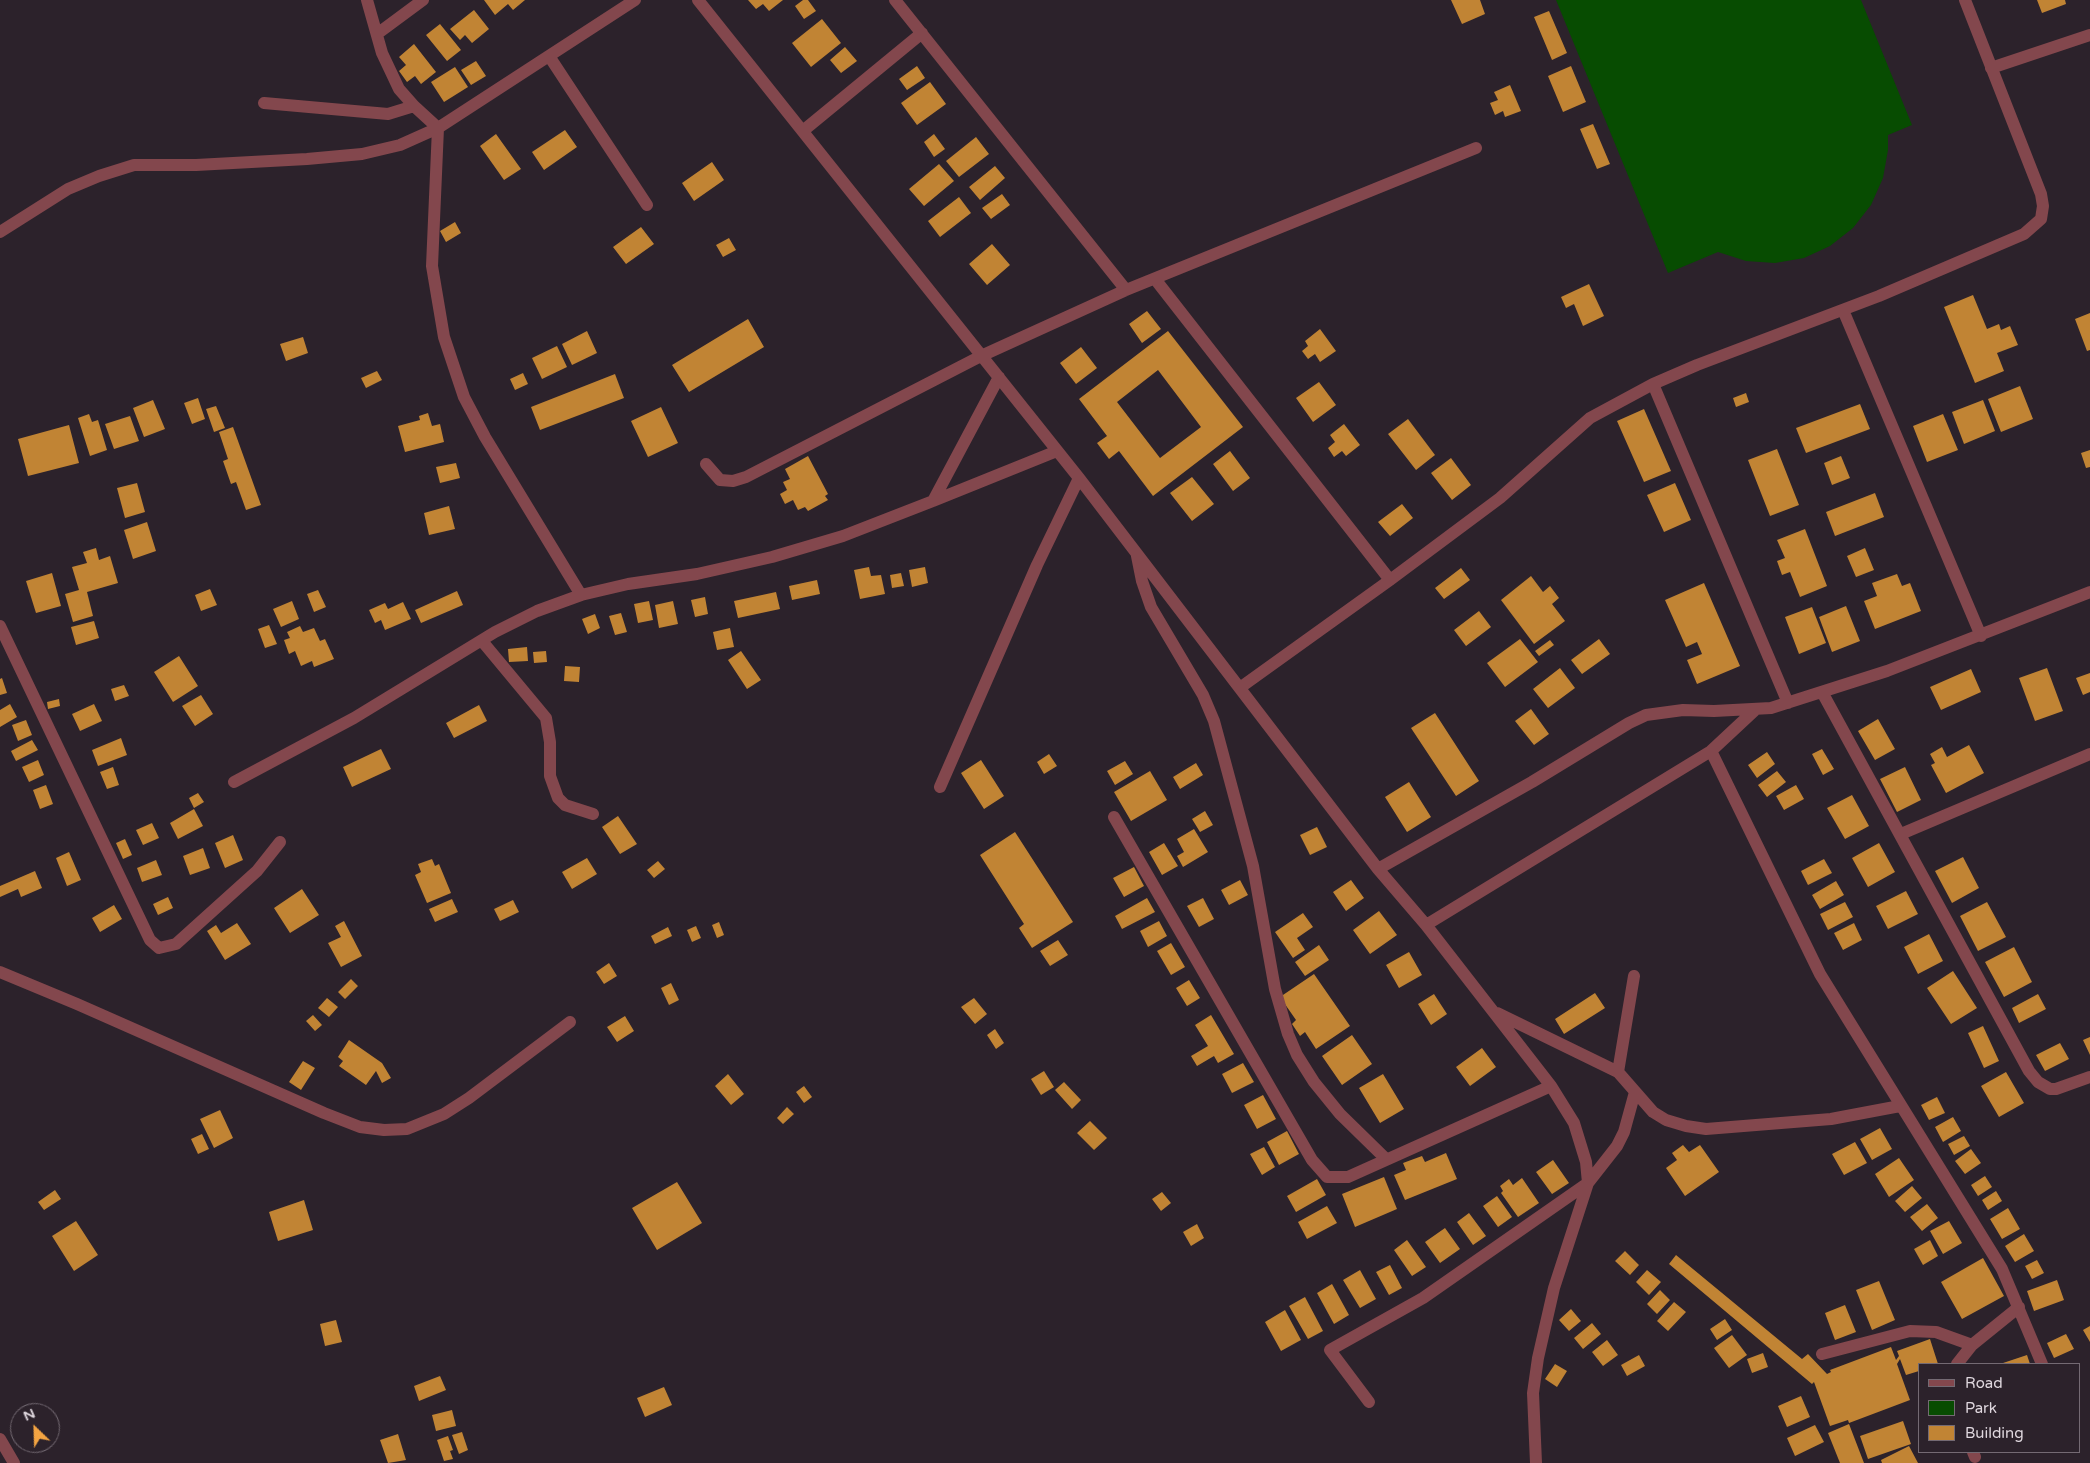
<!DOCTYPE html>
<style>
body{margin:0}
#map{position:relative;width:2090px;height:1463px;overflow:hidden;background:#2c222b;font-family:"Varela Round",sans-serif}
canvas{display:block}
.legend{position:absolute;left:1918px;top:1363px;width:162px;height:90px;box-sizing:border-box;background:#2c222b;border:1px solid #746a73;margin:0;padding:6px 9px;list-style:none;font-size:15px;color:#dfd7de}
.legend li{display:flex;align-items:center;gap:10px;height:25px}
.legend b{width:25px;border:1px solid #746a73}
.north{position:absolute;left:10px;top:1403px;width:50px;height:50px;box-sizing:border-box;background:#2c222b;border:1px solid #746a73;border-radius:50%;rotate:336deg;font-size:14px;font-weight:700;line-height:20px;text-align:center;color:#dfd7de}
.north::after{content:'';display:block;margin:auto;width:18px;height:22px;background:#f3a442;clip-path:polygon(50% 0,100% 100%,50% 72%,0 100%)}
</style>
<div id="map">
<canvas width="2090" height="1463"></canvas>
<ul class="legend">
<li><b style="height:6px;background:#83474d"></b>Road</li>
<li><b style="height:14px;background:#074c01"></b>Park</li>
<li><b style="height:14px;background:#c18434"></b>Building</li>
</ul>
<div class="north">N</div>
</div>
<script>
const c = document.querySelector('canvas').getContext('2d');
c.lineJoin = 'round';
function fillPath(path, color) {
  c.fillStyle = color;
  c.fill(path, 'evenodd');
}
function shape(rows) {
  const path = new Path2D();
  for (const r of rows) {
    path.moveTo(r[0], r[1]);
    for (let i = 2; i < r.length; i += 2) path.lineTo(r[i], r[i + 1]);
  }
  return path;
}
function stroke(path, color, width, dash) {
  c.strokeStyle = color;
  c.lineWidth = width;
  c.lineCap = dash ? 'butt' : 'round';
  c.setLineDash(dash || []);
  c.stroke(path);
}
const green = shape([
 [1556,0,1861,0,1912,125,1888,135,1888,150,1883,178,1871,205,1853,228,1830,246,1804,258,1775,263,1746,261,1718,252,1668,273]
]);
const building = shape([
 [484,0,525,0,513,10,508,4,495,15],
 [748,0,783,0,769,11,763,4,756,9],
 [803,0,808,0,816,11,804,19,795,6],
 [1451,0,1480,0,1485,14,1462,24],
 [2037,0,2065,0,2066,4,2042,13],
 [474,10,489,29,472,43,465,35,460,40,450,29],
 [1549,11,1567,53,1552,60,1534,17],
 [822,19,841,43,811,67,792,43],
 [440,24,461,50,447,61,426,35],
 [414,44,436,72,421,84,415,76,407,82,399,71,406,65,399,57],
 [845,47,857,61,841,73,830,60],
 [476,61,486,76,471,85,461,70],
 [917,66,925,78,907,90,899,79],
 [1571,66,1586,102,1563,112,1548,76],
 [455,67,468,87,444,102,431,82],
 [930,82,946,104,917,125,901,103],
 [1510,85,1521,111,1505,117,1503,111,1495,115,1490,103,1498,100,1494,92],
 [1593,124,1610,164,1597,169,1580,129],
 [565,130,577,147,544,170,532,152],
 [496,134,521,169,504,180,480,146],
 [934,134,945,149,934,157,924,142],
 [976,137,989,154,959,177,946,161],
 [712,162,724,180,694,201,682,183],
 [939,164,954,181,924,206,909,189],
 [995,166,1005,178,980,200,969,187],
 [1002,194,1010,205,991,219,982,208],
 [959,197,971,213,940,237,928,221],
 [455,222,461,233,446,242,440,231],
 [641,227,654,244,626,264,613,247],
 [729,238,736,250,723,257,716,245],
 [992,244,1010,265,987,285,969,264],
 [1589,284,1604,316,1583,326,1574,304,1566,308,1561,297],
 [1973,295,1987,329,1999,324,2001,330,2010,326,2018,345,1997,353,2004,371,1975,383,1944,307],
 [1147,311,1161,329,1142,343,1129,324],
 [2090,313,2090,350,2087,351,2075,319],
 [748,319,764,347,689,392,672,365],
 [1320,329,1336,351,1320,362,1315,354,1308,359,1302,351,1308,346,1305,341],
 [587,331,597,353,572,365,562,344],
 [1168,331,1243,427,1153,496,1119,451,1109,459,1097,443,1107,436,1079,399],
 [1158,370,1201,427,1160,458,1117,402],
 [303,337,308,353,286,361,280,344],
 [557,346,567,367,542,379,532,358],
 [1081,347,1097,368,1076,384,1060,363],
 [377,371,382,380,366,388,361,378],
 [523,373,528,384,515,390,510,379],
 [615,374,624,398,540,430,531,407],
 [1319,382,1336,405,1313,422,1296,398],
 [2020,386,2033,419,2001,432,1988,399],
 [1746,393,1749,402,1736,407,1733,398],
 [198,398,205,419,192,424,184,403],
 [153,400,165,429,144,437,133,408],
 [1983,400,1995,431,1964,444,1952,412],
 [1860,404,1870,429,1806,453,1796,428],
 [216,406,225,428,214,432,206,409],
 [661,407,678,443,648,457,631,421],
 [1644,409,1671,471,1644,482,1617,421],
 [428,413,432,426,440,424,444,442,405,452,398,426,420,420,419,416],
 [89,414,92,422,98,420,107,450,90,456,78,418],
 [1943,414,1958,450,1927,462,1913,426],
 [130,416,139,441,114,449,105,424],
 [1408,419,1435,455,1416,470,1388,434],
 [1344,424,1360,445,1346,456,1342,451,1334,457,1328,448,1335,442,1330,435],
 [69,425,79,463,28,476,18,439],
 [233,427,261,505,246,510,236,482,231,484,223,461,228,459,219,432],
 [1777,449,1799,505,1770,516,1748,460],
 [2090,450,2090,467,2086,468,2081,453],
 [1230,451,1250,478,1233,491,1213,464],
 [808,456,828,494,825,496,828,500,808,511,805,507,798,510,793,500,785,504,780,494,787,490,783,482,790,479,785,469],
 [1841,456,1850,478,1832,485,1824,463],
 [1451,458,1471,485,1452,500,1431,473],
 [456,463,460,478,440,483,436,467],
 [1192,477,1214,504,1192,521,1170,493],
 [137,483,145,512,125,518,117,488],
 [1675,483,1691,520,1664,532,1647,495],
 [1875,493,1884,517,1835,536,1826,512],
 [1402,504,1413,518,1390,536,1378,522],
 [449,506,455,529,429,535,424,513],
 [147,522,156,551,133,559,124,530],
 [1805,529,1827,586,1800,597,1790,572,1782,575,1777,561,1785,558,1777,540],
 [96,548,99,560,110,556,118,583,87,592,93,616,73,622,65,594,79,590,72,567,87,563,83,552],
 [1865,548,1874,570,1856,577,1847,556],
 [869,567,871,576,881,575,885,594,860,599,854,570],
 [925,567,928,583,912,587,909,570],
 [1461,568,1470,580,1444,599,1435,588],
 [52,573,61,606,36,613,26,581],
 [901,573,904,586,892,588,890,575],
 [1897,574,1902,586,1910,583,1921,611,1875,629,1864,601,1877,596,1872,583],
 [1531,576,1543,592,1550,586,1559,598,1552,604,1565,621,1534,644,1501,600],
 [817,580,820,594,792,600,789,586],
 [1704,583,1740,666,1697,684,1687,660,1702,654,1697,642,1686,647,1665,600],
 [210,589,217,605,201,611,195,595],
 [318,590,326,607,314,612,307,594],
 [457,591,463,605,421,623,415,610],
 [776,592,780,609,738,618,734,601],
 [705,597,708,614,695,617,691,600],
 [292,601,299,619,281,627,273,609],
 [649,601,653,620,638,623,634,604],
 [673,601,678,624,659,628,655,605],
 [403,602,411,619,385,630,381,620,375,623,369,610,385,603,388,609],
 [1846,606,1860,641,1832,652,1819,617],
 [1812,607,1826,643,1799,654,1785,617],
 [1479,611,1491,627,1466,646,1454,630],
 [621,613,627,632,615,635,609,616],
 [595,614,600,628,588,634,582,619],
 [94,621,99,638,76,645,71,627],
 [269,625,277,644,265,648,258,629],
 [300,626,303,632,314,628,320,641,325,639,334,659,314,667,312,661,301,666,295,651,289,654,284,640,290,638,287,632],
 [730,628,734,647,717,650,713,632],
 [1520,639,1538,662,1505,687,1487,663],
 [1599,639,1610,654,1582,674,1571,660],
 [1550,640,1554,645,1539,656,1535,651],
 [527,647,528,661,509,662,508,649],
 [546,651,547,662,534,663,533,652],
 [741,651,761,680,747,689,728,660],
 [179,656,198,686,173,702,154,672],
 [565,666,580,667,579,682,564,681],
 [1560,668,1575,688,1548,708,1533,689],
 [2047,668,2063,711,2035,721,2019,678],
 [1971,669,1981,692,1941,710,1930,687],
 [2090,673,2090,692,2083,695,2076,678],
 [2,678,7,693,0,695,0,679],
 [124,685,129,696,115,701,111,689],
 [201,695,213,714,195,726,182,706],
 [59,699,60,706,48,709,47,702],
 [10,704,17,717,0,727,0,710],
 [94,704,102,721,80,731,72,714],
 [479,705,487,721,454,738,446,723],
 [1531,709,1549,734,1534,745,1515,721],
 [1435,713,1479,781,1456,796,1411,728],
 [1878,719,1895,749,1875,760,1858,731],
 [26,720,32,735,18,741,12,725],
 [121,738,127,755,98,766,92,750],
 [32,740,38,750,16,761,11,751],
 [1969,745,1984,773,1946,793,1931,765,1935,763,1930,754,1942,747,1947,757],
 [381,749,391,769,352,787,343,767],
 [1822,749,1834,769,1823,775,1812,754],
 [1767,752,1775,764,1757,778,1748,765],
 [1049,754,1057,766,1044,774,1037,762],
 [38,760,44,775,29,782,22,767],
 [981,760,1004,796,984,809,961,773],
 [1125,761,1133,774,1115,785,1107,771],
 [1196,763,1203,775,1180,789,1173,777],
 [113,767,119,785,107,789,100,772],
 [1905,767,1921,800,1897,812,1880,779],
 [1150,771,1167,800,1131,821,1114,792],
 [1777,771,1786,782,1767,797,1758,785],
 [1409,782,1431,817,1407,832,1385,797],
 [46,785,53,804,40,809,33,790],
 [1796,785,1804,799,1784,810,1776,796],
 [198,793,204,802,194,808,189,798],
 [1852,795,1869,826,1845,839,1827,808],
 [194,809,203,826,178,839,170,823],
 [1205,811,1213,825,1200,832,1192,819],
 [618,816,637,844,620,854,602,827],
 [152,823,159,838,143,845,136,830],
 [1317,827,1327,847,1310,855,1300,835],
 [1194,829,1208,852,1183,867,1177,856,1184,852,1177,839],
 [1015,832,1073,922,1032,948,1019,928,1024,924,980,855],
 [233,835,243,860,225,868,215,843],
 [125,839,132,855,123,859,116,843],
 [1164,843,1178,866,1162,875,1149,852],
 [1879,843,1895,872,1868,887,1852,858],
 [203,848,210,868,190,875,183,856],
 [69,852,81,880,67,886,56,858],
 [1963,857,1979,888,1952,903,1935,871],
 [587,858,597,874,572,889,562,872],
 [432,859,435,866,439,864,451,893,427,903,415,875,421,872,418,864],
 [1824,859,1832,873,1808,885,1801,871],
 [156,860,162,875,142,882,137,868],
 [658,861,665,869,654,878,647,870],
 [1134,867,1144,886,1124,897,1113,878],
 [35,871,42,888,21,897,18,889,0,897,0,886],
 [1240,880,1248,895,1229,905,1221,890],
 [1351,880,1364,898,1346,911,1333,892],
 [1836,881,1844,895,1820,909,1812,895],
 [302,889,319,915,290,933,274,908],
 [1906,891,1918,914,1888,929,1876,906],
 [168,897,173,908,158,915,153,904],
 [1147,898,1155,912,1122,929,1115,916],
 [1203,898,1214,919,1199,927,1187,906],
 [452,899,458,912,435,922,429,909],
 [513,900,519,912,500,921,494,909],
 [1845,902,1853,917,1828,930,1820,914],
 [1987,902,2006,937,1978,951,1960,916],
 [114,905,122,919,100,932,92,918],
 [1379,911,1397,935,1370,954,1353,930],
 [1303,913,1313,927,1297,938,1305,950,1293,958,1275,932],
 [344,921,362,956,341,967,328,943,341,937,335,926],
 [1159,921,1167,936,1148,947,1140,931],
 [719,922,724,935,717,938,712,925],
 [237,923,251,944,225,960,207,931,216,925,221,933],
 [1854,923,1862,940,1843,950,1834,933],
 [696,926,701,938,692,942,687,930],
 [668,927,672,936,655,944,651,936],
 [1929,934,1943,961,1918,974,1904,947],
 [1058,940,1068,955,1050,966,1040,951],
 [1171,943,1185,967,1171,975,1157,951],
 [1319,945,1329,960,1305,976,1295,962],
 [2014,947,2032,982,2004,997,1985,962],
 [1409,952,1422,975,1399,988,1386,965],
 [609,963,617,976,604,984,596,972],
 [1953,971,1977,1008,1951,1024,1927,988],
 [1314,974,1350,1026,1316,1049,1305,1032,1300,1036,1292,1024,1296,1020,1280,997],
 [351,979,358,986,345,999,338,992],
 [1189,980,1200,998,1187,1006,1176,988],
 [671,983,679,1000,669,1005,661,988],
 [1595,993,1605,1008,1564,1034,1555,1019],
 [1434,994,1447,1014,1431,1025,1418,1004],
 [2038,994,2046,1009,2019,1023,2012,1008],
 [327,998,338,1007,329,1017,318,1008],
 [974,998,987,1014,975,1024,961,1007],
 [313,1015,322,1025,315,1031,306,1021],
 [1211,1015,1234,1054,1218,1063,1214,1056,1197,1066,1191,1056,1208,1046,1195,1025],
 [625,1016,634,1031,617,1042,607,1027],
 [1983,1026,1999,1061,1984,1068,1968,1033],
 [995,1029,1004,1043,996,1049,987,1035],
 [1352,1035,1372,1064,1342,1085,1322,1056],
 [2090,1037,2090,1055,2083,1040],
 [349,1040,382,1063,391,1078,382,1083,376,1071,366,1085,339,1066,343,1061,338,1057],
 [2060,1043,2069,1059,2045,1071,2036,1055],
 [1482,1048,1496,1067,1470,1086,1456,1067],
 [303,1061,315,1068,301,1090,289,1082],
 [1243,1063,1254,1082,1232,1093,1222,1074],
 [1044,1071,1054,1087,1041,1095,1031,1079],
 [2006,1072,2024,1103,1999,1117,1981,1086],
 [728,1074,744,1094,731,1105,715,1086],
 [1383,1074,1404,1109,1380,1123,1359,1088],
 [1064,1082,1081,1100,1072,1109,1055,1090],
 [804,1086,812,1097,804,1103,796,1092],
 [1263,1095,1276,1119,1257,1129,1244,1105],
 [1937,1097,1945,1113,1929,1120,1921,1105],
 [787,1107,794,1114,783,1124,777,1118],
 [220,1110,233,1138,214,1148,200,1119],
 [1953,1117,1961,1131,1943,1142,1935,1127],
 [1090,1121,1107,1138,1094,1150,1077,1133],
 [1880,1128,1892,1149,1872,1160,1860,1139],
 [1287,1131,1299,1154,1279,1165,1267,1142],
 [202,1134,209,1149,198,1154,191,1139],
 [1964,1136,1970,1146,1954,1155,1948,1144],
 [1855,1142,1867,1163,1844,1175,1832,1154],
 [1683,1145,1689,1152,1700,1145,1719,1172,1685,1196,1666,1168,1677,1160,1672,1153],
 [1264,1147,1275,1167,1262,1175,1250,1154],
 [1971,1149,1981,1163,1965,1174,1955,1161],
 [1446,1153,1457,1179,1405,1200,1394,1175,1406,1170,1403,1163,1422,1156,1425,1162],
 [1899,1158,1914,1180,1889,1197,1875,1174],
 [1553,1160,1569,1183,1552,1194,1536,1172],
 [1985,1176,1992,1187,1978,1196,1971,1185],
 [1384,1177,1397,1209,1355,1227,1342,1194],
 [1522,1178,1539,1203,1518,1217,1501,1193,1503,1191,1500,1186,1509,1179,1513,1185],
 [1317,1179,1326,1195,1296,1212,1287,1196],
 [677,1182,702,1223,657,1250,632,1208],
 [1912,1186,1922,1198,1905,1212,1895,1201],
 [55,1190,61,1199,44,1210,38,1202],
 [1996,1191,2002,1201,1988,1210,1982,1200],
 [1162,1192,1171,1203,1161,1211,1152,1199],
 [1497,1196,1512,1217,1498,1227,1483,1206],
 [304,1200,313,1230,278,1241,269,1212],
 [1927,1204,1938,1218,1922,1231,1910,1217],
 [1327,1206,1337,1223,1307,1239,1298,1222],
 [2008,1208,2020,1229,2002,1239,1990,1219],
 [1469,1213,1486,1236,1473,1245,1457,1222],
 [76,1221,98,1255,74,1271,52,1236],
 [1949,1221,1962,1243,1943,1254,1930,1231],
 [1197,1224,1204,1238,1191,1246,1183,1232],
 [1445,1228,1460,1249,1440,1263,1425,1242],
 [2024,1234,2034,1251,2015,1262,2005,1246],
 [1407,1240,1426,1267,1412,1276,1394,1250],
 [1930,1240,1938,1256,1923,1265,1914,1249],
 [1625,1251,1639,1265,1630,1275,1615,1261],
 [1676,1255,1802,1359,1808,1354,1827,1374,1831,1372,1830,1370,1891,1347,1896,1360,1899,1356,1897,1351,1930,1339,1938,1364,1919,1364,1919,1371,1906,1375,1900,1359,1897,1364,1910,1400,1849,1423,1848,1420,1830,1426,1814,1382,1812,1384,1669,1264],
 [1983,1258,2004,1296,1962,1319,1941,1282],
 [2037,1260,2044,1273,2032,1279,2025,1266],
 [1390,1265,1402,1288,1389,1295,1376,1272],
 [1360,1270,1376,1299,1360,1308,1343,1280],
 [1647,1270,1661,1282,1649,1295,1636,1282],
 [2057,1280,2064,1300,2034,1311,2027,1291],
 [1879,1281,1895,1320,1872,1330,1856,1290],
 [1332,1284,1349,1315,1334,1324,1317,1293],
 [1660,1290,1670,1300,1657,1314,1647,1304],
 [1305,1297,1323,1331,1308,1339,1289,1306],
 [1674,1302,1686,1312,1668,1331,1657,1321],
 [1845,1305,1856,1332,1835,1340,1825,1313],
 [1571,1309,1581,1321,1569,1331,1559,1320],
 [1285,1310,1301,1340,1281,1351,1265,1322],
 [1725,1319,1732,1330,1717,1340,1710,1329],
 [336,1320,342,1342,325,1346,320,1324],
 [1592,1323,1601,1334,1583,1349,1574,1338],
 [2090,1326,2090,1342,2083,1330],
 [2066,1334,2074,1349,2054,1358,2047,1343],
 [1732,1335,1747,1355,1729,1368,1714,1348],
 [1607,1340,1618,1355,1603,1366,1592,1352],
 [1763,1353,1768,1367,1752,1373,1747,1359],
 [1639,1355,1645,1366,1627,1376,1621,1365],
 [2027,1355,2030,1364,2000,1364],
 [1555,1364,1567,1371,1557,1387,1545,1379],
 [440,1376,446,1390,419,1401,414,1386],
 [664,1387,672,1405,645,1417,637,1398],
 [1801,1396,1810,1417,1787,1427,1778,1406],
 [452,1410,456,1426,436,1431,432,1415],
 [1903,1421,1911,1444,1868,1459,1860,1436],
 [1849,1424,1864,1463,1840,1463,1828,1433],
 [1815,1425,1824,1442,1795,1456,1787,1438],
 [462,1432,468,1450,459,1454,452,1435],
 [398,1434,406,1460,388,1463,380,1440],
 [448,1436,453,1450,450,1451,453,1459,444,1461,437,1440],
 [1909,1446,1918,1463,1882,1463,1881,1460]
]);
const minor = shape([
 [367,0,382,53,399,89,414,106,438,128],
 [698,0,1079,478,1378,869,1426,925,1551,1086,1574,1123,1586,1162,1588,1183,1554,1288,1538,1358,1533,1393,1536,1463],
 [895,0,1126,290],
 [377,34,423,0],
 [549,56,647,205],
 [1991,68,2090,35],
 [264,103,388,114,414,106],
 [438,128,432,266,444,337,464,397,485,437,581,595],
 [804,130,922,33],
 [0,232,68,189,99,176,134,165,196,165,307,159,362,154,400,145,438,128,635,0],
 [1155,279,1390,580],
 [1843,310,1981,636],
 [999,377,933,501,1057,451],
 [706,464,720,480,733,481,746,477,981,356,1126,290,1476,148],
 [1137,556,1142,581,1151,607,1203,695,1214,721,1253,866,1275,989,1288,1034,1297,1055,1314,1082,1340,1114,1386,1159],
 [0,626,150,940,159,948,176,944,257,871,280,842],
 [482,641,546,718,550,742,550,776,558,798,565,805,593,814],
 [1241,687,1390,580,1500,498,1590,418,1653,384],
 [1822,692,2029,1071,2038,1082,2050,1089,2056,1089,2090,1077],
 [1788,703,1653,384,1697,365,1879,296,2024,234,2041,219,2043,206,2041,194,1965,0],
 [1711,751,1820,974,2002,1269,2042,1364],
 [234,782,354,718,495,632,537,611,581,595,628,584,697,574,772,557,843,536,933,501],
 [940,787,1037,565,1079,478],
 [1114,817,1312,1160,1327,1177,1348,1177,1551,1086],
 [1901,834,2090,754],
 [1378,869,1532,782,1629,723,1646,715,1683,710,1714,711,1771,708,1887,671,2090,592],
 [1426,925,1711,751,1755,710],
 [0,972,77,1004,324,1113,360,1127,384,1130,407,1129,444,1114,469,1098,570,1022],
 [1497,1013,1618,1072,1653,1112,1666,1120,1686,1126,1706,1129,1831,1119,1900,1106],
 [1618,1072,1634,976],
 [1822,1354,1910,1331,1936,1332,1972,1345],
 [1957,1364,1972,1345,2019,1307],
 [1369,1402,1330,1350,1423,1298,1588,1183,1617,1146,1624,1132,1635,1092],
 [0,1439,14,1463],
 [1973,1452,1975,1457]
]);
fillPath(green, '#074c01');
fillPath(building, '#c18434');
stroke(minor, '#83474d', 12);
</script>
